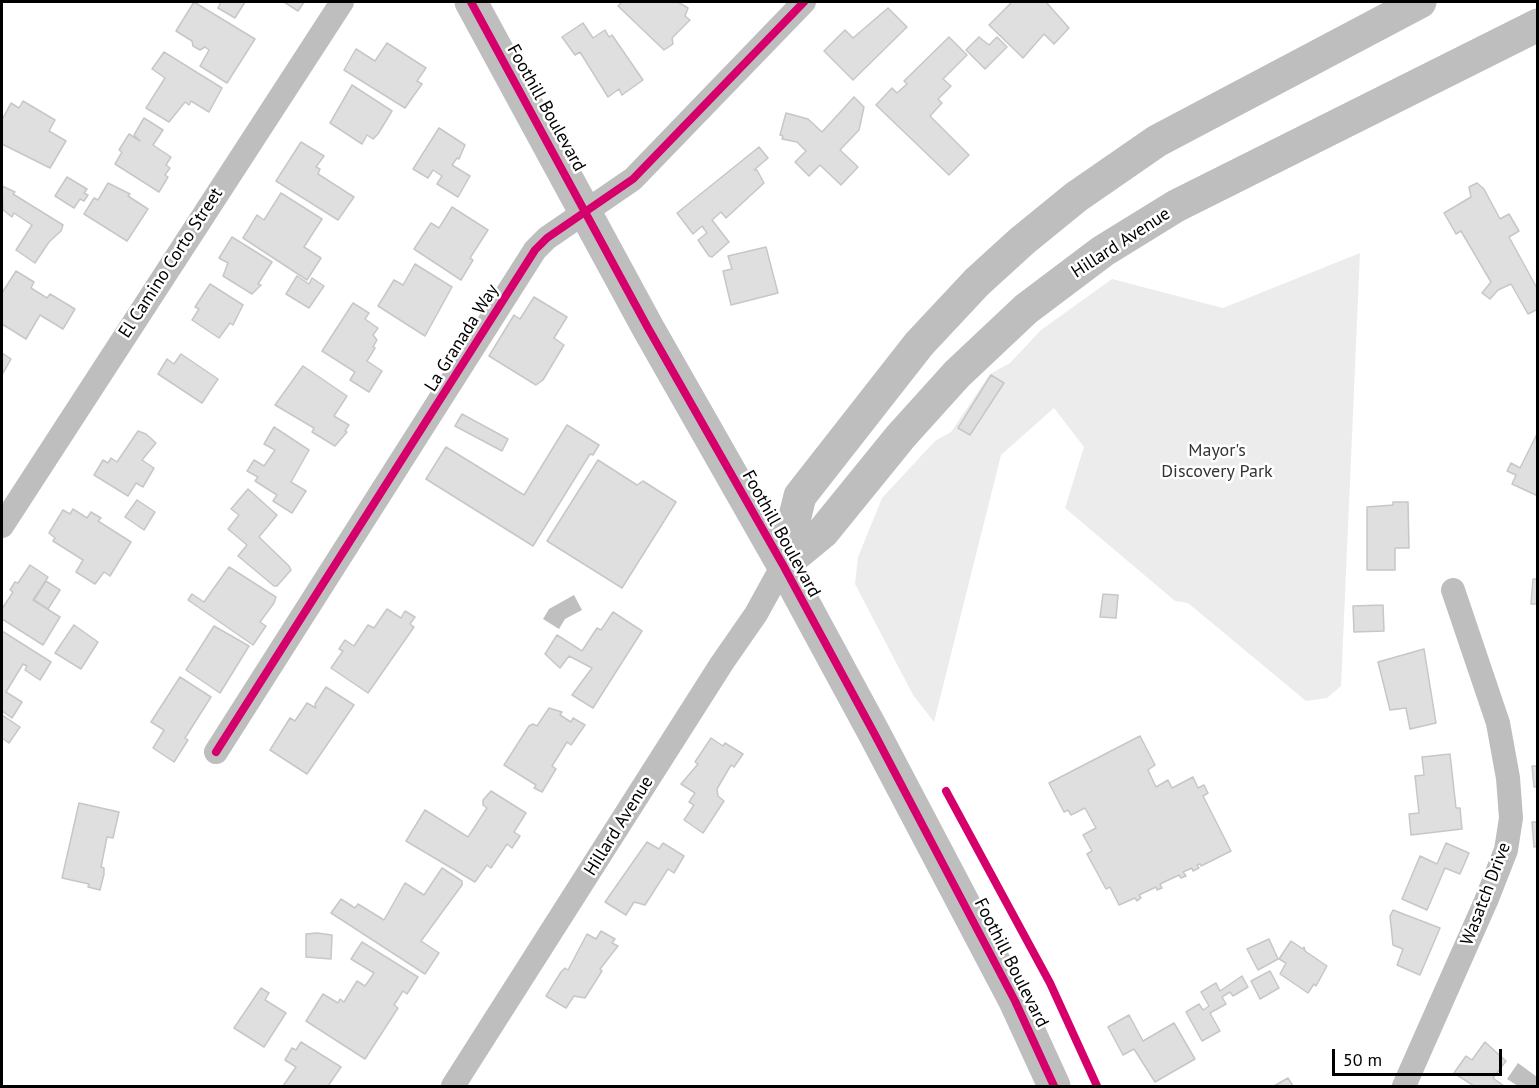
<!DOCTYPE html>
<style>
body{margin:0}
#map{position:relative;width:1539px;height:1088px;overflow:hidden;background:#fff;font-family:"PT Sans",sans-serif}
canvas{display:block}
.frame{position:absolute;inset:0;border:3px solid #000;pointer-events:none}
.scale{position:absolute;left:1332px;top:1049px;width:170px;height:27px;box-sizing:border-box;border:3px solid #000;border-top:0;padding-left:8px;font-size:18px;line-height:21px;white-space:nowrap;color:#000;-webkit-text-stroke:4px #fff;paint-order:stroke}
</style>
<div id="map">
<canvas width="1539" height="1088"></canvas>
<div class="frame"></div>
<div class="scale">50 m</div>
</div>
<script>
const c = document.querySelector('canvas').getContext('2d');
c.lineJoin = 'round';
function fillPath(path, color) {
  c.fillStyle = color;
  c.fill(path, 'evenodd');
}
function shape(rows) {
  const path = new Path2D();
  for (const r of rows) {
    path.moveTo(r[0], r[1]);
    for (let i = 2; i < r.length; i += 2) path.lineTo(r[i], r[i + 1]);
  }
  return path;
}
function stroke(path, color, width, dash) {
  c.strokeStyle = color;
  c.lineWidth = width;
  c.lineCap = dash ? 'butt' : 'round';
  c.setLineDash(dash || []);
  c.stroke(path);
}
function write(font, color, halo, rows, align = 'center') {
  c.font = font + ' "PT Sans",sans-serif';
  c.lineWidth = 5;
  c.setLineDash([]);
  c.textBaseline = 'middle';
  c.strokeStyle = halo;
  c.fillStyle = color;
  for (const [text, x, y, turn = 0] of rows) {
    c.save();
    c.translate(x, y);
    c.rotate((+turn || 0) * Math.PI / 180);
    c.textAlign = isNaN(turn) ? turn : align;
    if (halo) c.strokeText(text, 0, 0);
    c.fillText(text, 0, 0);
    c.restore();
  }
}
const green = shape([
 [1360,253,1341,686,1327,698,1306,701,1188,603,1175,601,1065,508,1084,447,1054,408,1001,455,934,722,913,695,855,584,858,557,882,498,935,441,951,432,990,374,1010,363,1041,330,1112,279,1223,308]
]);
const water = shape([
 [574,595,582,610,565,619,559,629,543,619,549,609],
 [1518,1063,1537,1077,1537,1086,1518,1086,1507,1079]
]);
const building = shape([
 [194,2,255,39,227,83,200,66,209,50,205,47,200,50,193,46,192,41,176,31,194,2],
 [221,2,245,2,235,18,218,8,221,2],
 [284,2,304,2,298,11,284,2],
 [622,2,678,2,688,8,685,16,690,20,672,38,673,44,664,50,618,6,622,2],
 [1012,2,1046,2,1069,28,1054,44,1044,34,1023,58,989,25,1012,2],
 [888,8,907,27,853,80,824,51,845,30,853,38,888,8],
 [583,23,593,38,605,30,609,37,612,35,643,80,622,95,619,89,608,97,580,52,575,55,562,37,583,23],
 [949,37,967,55,943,79,951,86,938,99,942,103,930,116,969,155,949,175,876,105,892,88,897,93,907,84,904,81,949,37],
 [979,37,989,45,997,37,1007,47,985,69,966,50,979,37],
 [387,43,426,68,417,81,422,84,405,108,344,70,356,49,375,61,387,43],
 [164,52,222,88,209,112,191,101,189,105,185,102,169,122,146,108,165,78,152,69,164,52],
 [352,85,392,111,378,134,373,139,367,135,362,144,330,123,352,85],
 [854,97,864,107,859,130,840,150,858,167,841,185,820,165,809,176,795,162,806,151,797,142,782,139,783,136,780,135,786,113,808,119,822,132,854,97],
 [23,101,55,120,49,131,66,141,50,168,2,144,2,120,11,103,19,108,23,101],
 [144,118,163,130,153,145,171,157,166,165,170,168,165,175,168,177,159,192,115,164,122,152,119,150,129,134,140,141,134,135,144,118],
 [439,128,465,145,459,159,457,158,452,165,470,176,458,197,437,184,442,176,433,170,428,178,413,169,439,128],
 [301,142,324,156,316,167,320,169,318,174,354,197,338,220,276,181,301,142],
 [759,147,768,158,754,170,757,170,764,183,726,218,721,212,712,220,729,242,712,257,709,256,698,240,707,233,702,226,693,234,677,213,759,147],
 [67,177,87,189,84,193,88,195,84,201,80,199,74,208,55,196,67,177],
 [108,183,130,194,128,196,148,209,127,241,84,214,94,198,98,200,108,183],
 [1477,183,1484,189,1500,219,1509,214,1519,231,1509,237,1538,290,1538,309,1528,314,1511,284,1498,290,1490,299,1482,293,1491,282,1461,231,1456,234,1444,213,1471,197,1469,187,1477,183],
 [2,186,15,192,13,194,63,225,61,231,49,242,35,263,16,250,32,225,14,213,12,217,3,210,2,186],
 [281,193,322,219,304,247,321,258,307,280,243,238,257,215,264,220,281,193],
 [452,207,488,230,470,258,473,260,461,280,414,249,431,223,439,228,452,207],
 [232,237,272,262,258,284,261,285,252,294,223,276,228,263,219,258,232,237],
 [766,247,778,293,731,305,723,271,732,269,728,256,766,247],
 [415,264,452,287,425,336,378,306,394,280,403,285,415,264],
 [16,271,34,282,31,288,47,298,50,294,75,309,63,329,40,315,26,339,2,324,2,293,16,271],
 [297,276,309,284,312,278,324,286,309,308,286,294,297,276],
 [210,284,243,305,233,325,230,323,219,338,192,320,199,309,195,307,210,284],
 [534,297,567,317,554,338,564,345,543,380,536,385,489,356,514,315,520,319,534,297],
 [353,303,369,313,365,319,378,328,373,335,377,340,373,347,375,348,367,361,382,371,369,392,350,380,355,372,322,351,353,303],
 [2,353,11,359,2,375,2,353],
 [181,354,218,379,202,403,158,374,167,359,174,364,181,354],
 [303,366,347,396,334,416,349,425,345,431,347,432,335,446,312,432,314,428,275,405,303,366],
 [991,375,1004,383,970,435,958,428,991,375],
 [462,414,508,439,502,451,455,426,462,414],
 [567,425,599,445,593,455,590,454,533,546,426,479,446,447,524,495,567,425],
 [274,427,309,450,291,482,306,491,292,513,273,501,277,495,255,481,258,477,247,471,254,460,264,466,275,450,264,444,274,427],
 [138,431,146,434,156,443,142,460,154,468,143,487,136,483,128,496,94,475,103,460,108,463,111,458,117,462,138,431],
 [1538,432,1538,496,1512,484,1516,475,1507,471,1511,463,1520,468,1538,432],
 [598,460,637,485,643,481,676,502,622,588,547,541,598,460],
 [248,489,277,515,259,537,289,566,291,570,277,586,274,586,238,556,247,545,228,529,239,515,231,509,248,489],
 [137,500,155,512,144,530,125,517,137,500],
 [1393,502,1408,502,1409,548,1395,548,1395,570,1367,570,1367,507,1393,505,1393,502],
 [73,509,87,518,91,512,101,518,98,521,131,542,110,576,104,572,95,584,76,572,83,560,53,541,55,538,49,533,63,510,70,514,73,509],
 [30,565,48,577,33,600,60,617,43,645,2,619,2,609,13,592,10,590,15,582,18,583,30,565],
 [229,567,276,597,274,603,260,622,266,626,253,645,188,600,192,594,204,602,229,567],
 [1533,579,1538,579,1538,604,1531,604,1533,579],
 [46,581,60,590,48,609,34,600,46,581],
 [1103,594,1118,595,1116,618,1100,617,1103,594],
 [1383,605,1384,631,1354,632,1353,606,1383,605],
 [387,609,401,618,405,611,415,617,410,624,414,627,368,693,331,668,343,651,339,649,345,640,354,646,368,625,374,628,387,609],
 [613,612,642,631,593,708,572,695,592,668,569,656,560,668,545,654,557,635,582,651,597,628,601,630,613,612],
 [74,625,98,642,81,669,55,653,74,625],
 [214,626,249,646,220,693,186,670,214,626],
 [2,631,51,662,40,680,25,670,27,666,23,664,6,692,22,702,12,718,2,711,2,631],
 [1424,649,1436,723,1410,729,1406,708,1390,710,1378,662,1424,649],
 [180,677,211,697,185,738,188,740,174,762,153,748,164,730,151,722,180,677],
 [326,687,354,705,307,774,270,750,290,718,295,721,307,703,316,708,315,704,326,687],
 [549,708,562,712,560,715,571,722,573,718,585,725,571,745,567,742,552,766,556,769,542,792,534,788,536,785,504,765,529,726,533,724,537,726,549,708],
 [2,715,20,727,9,743,2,738,2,715],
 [1140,736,1155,765,1148,770,1156,787,1168,780,1172,788,1193,777,1198,788,1204,785,1208,793,1203,796,1231,851,1201,866,1200,864,1197,865,1199,868,1193,871,1192,868,1183,872,1186,876,1181,878,1179,875,1160,884,1162,888,1157,890,1156,887,1139,895,1141,898,1137,901,1135,898,1119,905,1110,887,1106,889,1087,854,1092,851,1083,835,1096,828,1085,808,1071,815,1068,810,1064,812,1049,783,1140,736],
 [711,738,723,746,725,743,743,754,734,767,731,765,717,789,718,796,724,801,703,833,684,820,694,805,689,802,695,793,681,784,698,764,695,762,711,738],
 [1450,754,1456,808,1460,808,1462,829,1411,835,1409,814,1419,813,1415,776,1424,775,1422,757,1450,754],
 [1532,766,1538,766,1538,787,1534,787,1532,766],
 [491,791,526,813,514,832,520,836,512,848,507,844,491,868,487,865,475,882,406,841,425,810,468,837,487,808,483,805,483,800,491,791],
 [79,803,119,812,113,838,107,837,101,867,104,868,104,874,100,890,88,887,89,884,62,878,79,803],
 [1532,822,1538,822,1538,846,1534,847,1532,822],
 [647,842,659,849,663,843,684,856,674,873,668,869,645,905,634,902,626,915,605,902,647,842],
 [1446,843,1469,853,1460,874,1445,868,1427,910,1402,899,1420,856,1437,864,1446,843],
 [442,868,462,881,462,885,421,941,439,953,425,974,331,913,341,899,355,908,358,904,384,920,405,883,424,895,442,868],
 [1393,910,1440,928,1420,975,1397,965,1403,949,1393,945,1390,916,1393,910],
 [601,931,615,939,612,943,618,946,600,969,602,971,585,998,574,996,566,1008,546,996,561,972,565,968,568,970,587,934,596,939,601,931],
 [317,933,332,935,331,959,306,957,306,934,317,933],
 [1269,939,1278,959,1258,970,1247,949,1269,939],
 [1291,941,1303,949,1304,947,1305,951,1327,966,1316,986,1314,984,1308,993,1280,974,1286,963,1279,959,1291,941],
 [362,942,418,977,407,994,403,991,394,1005,398,1008,365,1059,306,1021,323,994,338,1003,340,999,344,1002,357,981,365,986,374,973,351,959,362,942],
 [1270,971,1279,988,1260,999,1251,981,1270,971],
 [1242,976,1248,987,1233,996,1230,992,1222,997,1226,1004,1210,1013,1220,1031,1202,1041,1186,1012,1199,1004,1203,1010,1209,1006,1201,992,1216,983,1220,991,1242,976],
 [261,988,269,993,265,1000,286,1013,264,1047,234,1028,261,988],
 [1129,1015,1143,1041,1174,1023,1195,1059,1155,1082,1134,1049,1123,1055,1108,1027,1129,1015],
 [301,1042,341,1067,328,1086,283,1086,296,1067,285,1060,292,1048,296,1050,301,1042],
 [1485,1042,1506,1061,1493,1078,1504,1086,1474,1086,1454,1073,1466,1056,1472,1060,1485,1042],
 [1288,1078,1293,1086,1274,1086,1288,1078]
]);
const street = shape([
 [2,526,342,2],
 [216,752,535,250,547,238,633,179,804,2],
 [453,1086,722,663,756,614,783,565],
 [1404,1086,1486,901,1506,850,1511,818,1508,778,1498,723,1453,590]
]);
const primary = shape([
 [471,2,648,328,783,565,874,733,1015,1001,1054,1086]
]);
const highway = shape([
 [783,565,823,532,901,436,957,374,1026,309,1103,251,1176,206,1538,25],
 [783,565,800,496,919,344,977,282,1022,241,1076,197,1157,141,1420,2]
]);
const cycleway = shape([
 [471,2,648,328,783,565,874,733,1015,1001,1054,1086],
 [216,752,535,250,547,238,633,179,804,2],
 [946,791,1050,983,1097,1086]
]);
const streetNames = [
 ["Foothill Boulevard",546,108,61],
 ["Hillard Avenue",1121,243,-33],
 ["El Camino Corto Street",171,263,-57],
 ["La Granada Way",462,338,-58],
 ["Foothill Boulevard",781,534,61],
 ["Hillard Avenue",619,826,-58],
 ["Wasatch Drive",1486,894,-69],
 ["Foothill Boulevard",1011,963,63]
];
const parkNames = [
 ["Mayor's",1217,451],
 ["Discovery Park",1217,472]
];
fillPath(green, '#ececec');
fillPath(water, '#bfbfbf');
fillPath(building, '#dfdfdf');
stroke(building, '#c7c7c7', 1.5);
stroke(street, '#bebebe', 24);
stroke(primary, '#bebebe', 33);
stroke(highway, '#bebebe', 33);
stroke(cycleway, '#d6006c', 8);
write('18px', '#000', '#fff', streetNames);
write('18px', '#333', '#fff', parkNames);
</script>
